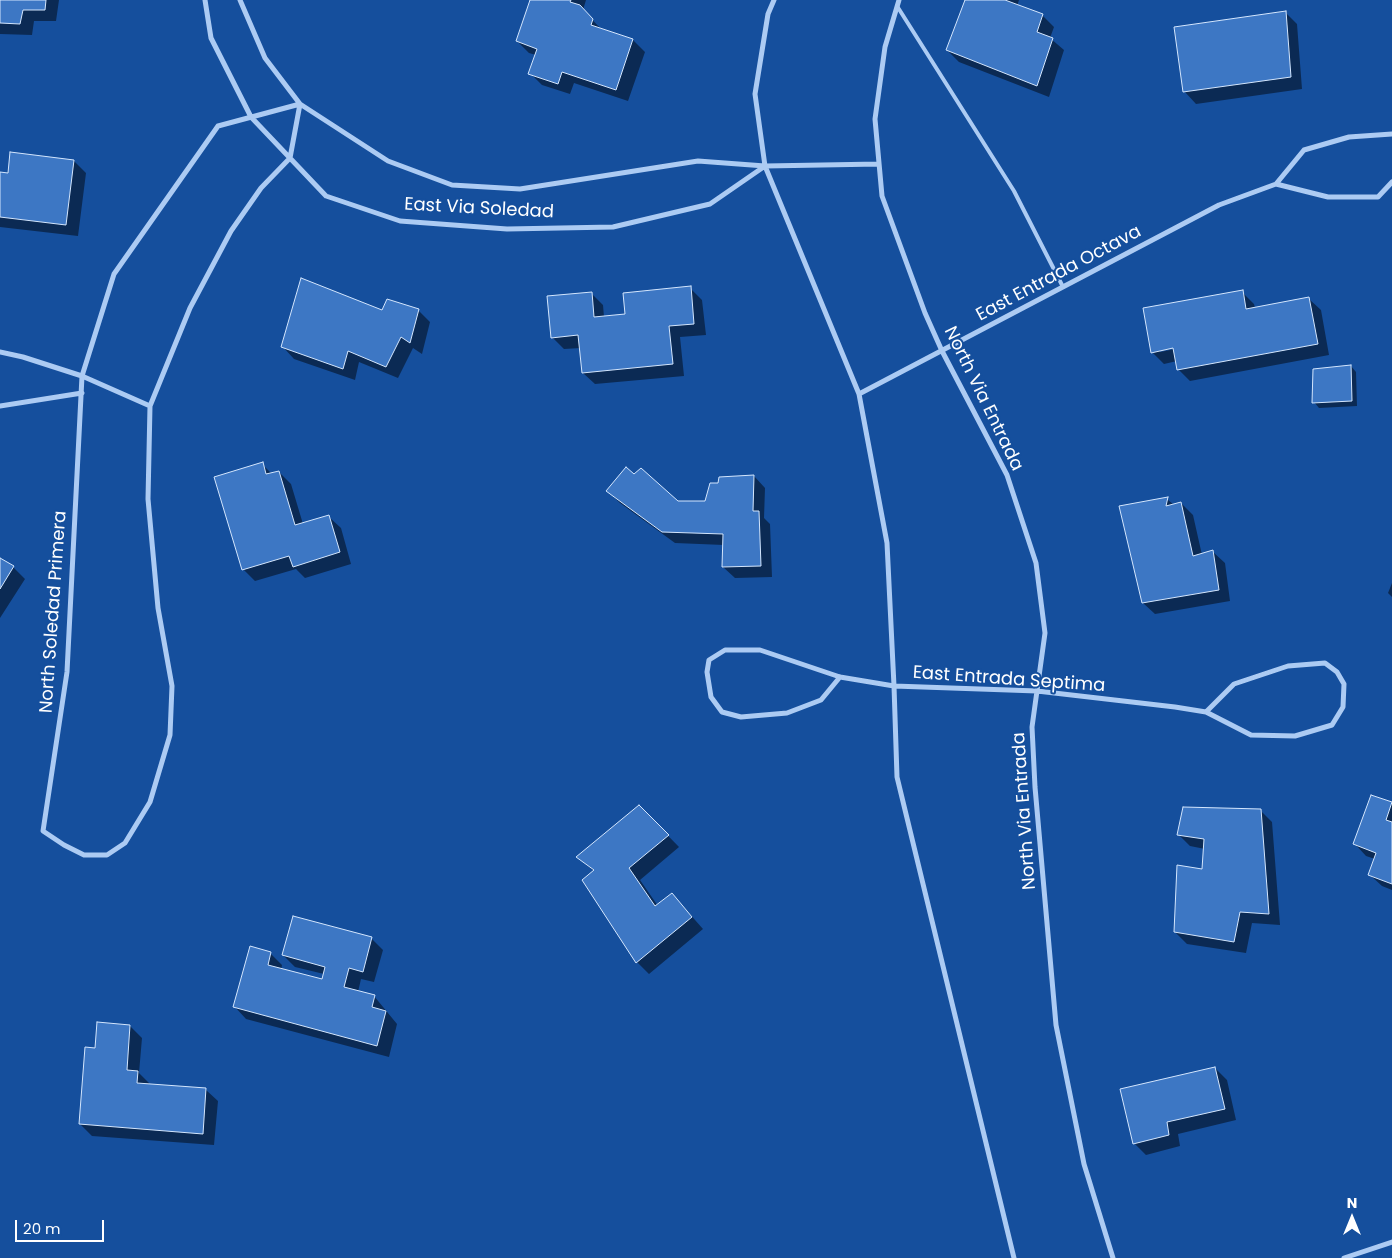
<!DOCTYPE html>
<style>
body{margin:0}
#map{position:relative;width:1392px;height:1258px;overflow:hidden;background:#154f9d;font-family:Poppins,sans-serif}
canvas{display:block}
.north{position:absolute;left:1327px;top:1193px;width:50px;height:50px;-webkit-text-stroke:4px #154f9d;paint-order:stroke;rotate:0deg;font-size:14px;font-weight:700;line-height:20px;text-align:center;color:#fff}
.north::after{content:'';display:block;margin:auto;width:18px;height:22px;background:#fff;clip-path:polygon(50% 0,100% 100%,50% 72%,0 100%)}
.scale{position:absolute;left:15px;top:1220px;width:89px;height:22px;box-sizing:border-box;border:2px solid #fff;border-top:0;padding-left:6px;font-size:15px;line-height:18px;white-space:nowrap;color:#fff;-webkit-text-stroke:4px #154f9d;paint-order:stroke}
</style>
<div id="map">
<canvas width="1392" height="1258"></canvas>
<div class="north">N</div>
<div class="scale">20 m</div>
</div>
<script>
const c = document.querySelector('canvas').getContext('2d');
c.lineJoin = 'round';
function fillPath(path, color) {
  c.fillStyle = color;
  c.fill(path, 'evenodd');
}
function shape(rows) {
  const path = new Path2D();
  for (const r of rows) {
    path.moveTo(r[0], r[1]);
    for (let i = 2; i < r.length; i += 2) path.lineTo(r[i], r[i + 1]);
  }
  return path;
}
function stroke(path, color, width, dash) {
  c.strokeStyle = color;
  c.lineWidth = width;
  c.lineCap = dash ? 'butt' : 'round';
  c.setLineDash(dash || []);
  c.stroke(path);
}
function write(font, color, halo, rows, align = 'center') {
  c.font = font + ' Poppins,sans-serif';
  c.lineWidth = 4;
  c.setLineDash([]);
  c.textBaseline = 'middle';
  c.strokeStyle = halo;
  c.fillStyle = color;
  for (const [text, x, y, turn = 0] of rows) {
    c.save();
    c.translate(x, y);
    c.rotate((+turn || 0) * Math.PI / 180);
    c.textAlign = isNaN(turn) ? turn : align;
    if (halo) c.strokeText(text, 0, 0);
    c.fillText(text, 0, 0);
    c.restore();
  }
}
const shadow = shape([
 [0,0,59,0,56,21,34,21,32,35,0,34],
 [531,0,586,0,583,10,602,30,633,40,645,52,628,101,574,83,570,94,542,85,530,73,536,55,529,53,517,41],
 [967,0,1019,0,1017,6,1042,15,1054,27,1050,38,1064,50,1049,97,959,62,947,50],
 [1285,12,1297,24,1302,89,1196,104,1185,92,1176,28],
 [74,161,86,173,78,236,0,227,0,174,9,175],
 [690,288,702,300,706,335,680,337,684,376,595,384,583,373,581,348,564,349,552,337,591,293,603,305,604,317,627,315],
 [1242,292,1254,304,1255,308,1309,299,1321,310,1329,355,1190,381,1178,369,1177,361,1164,364,1152,352],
 [1179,346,1180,348,1160,352,1160,350],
 [418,310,430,322,422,354,413,348,398,378,359,362,355,380,294,359,283,347,382,312],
 [1351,366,1356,372,1357,406,1319,408,1314,402],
 [262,464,272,474,279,472,291,484,303,524,329,517,341,528,351,564,305,578,296,569,255,581,243,569],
 [634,476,678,503,706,502,754,476,765,488,764,518,770,524,772,577,735,578,723,567,724,545,675,543,620,503,608,491],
 [1167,499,1174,505,1181,503,1193,515,1202,555,1213,552,1225,563,1230,601,1155,614,1143,603],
 [0,560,13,567,25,579,0,618],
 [1392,583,1392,597,1388,593],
 [1372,797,1392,804,1392,890,1382,886,1370,875,1375,859,1366,856,1355,844],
 [639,806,679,847,640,880,658,906,672,894,703,929,649,974,637,962,583,880,594,871,578,857],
 [1260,810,1272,822,1280,925,1252,923,1246,953,1187,944,1175,932,1203,870,1205,849,1190,846,1178,834],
 [371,938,383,950,374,982,361,979,358,992,374,996,397,1024,389,1057,246,1019,235,1007,270,953,282,965,281,970,322,981,324,974,295,967,283,955],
 [130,1026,142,1038,139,1073,149,1083,149,1086,206,1090,218,1101,214,1145,92,1136,80,1124,96,1049],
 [1215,1068,1227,1080,1236,1120,1178,1134,1180,1146,1146,1155,1134,1143]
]);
const building = shape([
 [0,0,46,0,45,10,23,10,20,24,0,23,0,0],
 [530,0,571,0,570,2,580,5,593,19,591,25,633,39,616,90,562,72,558,84,528,74,537,49,516,41,530,0],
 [965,0,1005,0,1043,14,1037,32,1053,38,1037,86,946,50,965,0],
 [1286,11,1291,77,1183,92,1174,27,1286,11],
 [10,152,74,160,66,225,0,217,0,172,8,173,10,152],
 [301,278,382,310,387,299,419,309,410,343,401,337,386,367,348,351,343,369,281,347,301,278],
 [691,286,694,324,669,326,673,364,582,373,578,335,551,338,547,296,592,292,594,317,625,314,623,293,691,286],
 [1243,290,1246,309,1309,297,1318,344,1177,370,1173,348,1151,353,1143,308,1243,290],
 [1351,365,1352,401,1312,403,1313,369,1351,365],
 [263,462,266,474,279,471,295,525,329,515,340,552,293,567,289,556,242,570,214,477,263,462],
 [626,467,634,474,641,468,678,501,705,501,710,483,718,483,719,477,754,475,753,511,759,511,761,566,722,567,723,534,662,532,606,491,626,467],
 [1168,497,1166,506,1181,502,1193,556,1213,550,1219,590,1142,603,1119,506,1168,497],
 [0,558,14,566,0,589,0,558],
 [1371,795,1392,802,1386,820,1392,822,1392,884,1368,875,1376,853,1353,844,1371,795],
 [639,805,669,835,629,868,655,906,672,893,692,917,636,963,582,880,594,870,576,857,639,805],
 [1183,807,1261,809,1269,914,1240,912,1234,942,1174,932,1177,865,1202,869,1204,839,1177,835,1183,807],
 [293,916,372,937,363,972,349,968,344,987,375,995,372,1007,386,1011,377,1046,233,1007,250,946,271,952,268,965,322,979,325,967,282,955,293,916],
 [97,1022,130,1025,127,1070,138,1071,137,1083,206,1088,203,1134,79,1124,85,1047,95,1048,97,1022],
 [1215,1067,1225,1109,1167,1122,1169,1135,1133,1144,1120,1089,1215,1067]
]);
const lane = shape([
 [897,6,1014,191,1063,287]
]);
const street = shape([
 [205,0,211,38,251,117,326,196,400,221,507,229,613,227,710,204,765,166,698,161,520,189,452,185,388,161,300,104,265,58,240,0],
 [774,0,768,14,755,94,765,166,859,394,887,543,894,686,897,777,1014,1258],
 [899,0,885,47,875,119,882,196,925,313,942,351,1007,475,1036,563,1045,633,1032,727,1035,787,1056,1025,1084,1164,1113,1258],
 [300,104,290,158,261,188,231,231,190,308,150,406,148,499,158,608,172,686,170,735,150,802,125,843,107,855,84,855,64,845,43,831,67,672,82,376,114,274,218,126,300,104],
 [765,166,879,164],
 [1276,184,1328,197,1378,197,1392,182],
 [0,352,23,357,82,376,150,406],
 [859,394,1219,205,1276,184,1304,150,1349,137,1392,134],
 [0,406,82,393],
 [840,677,821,700,787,713,741,717,722,712,711,697,707,672,709,660,725,650,760,650,840,677,894,686,1037,691,1175,707,1206,712,1251,735,1295,736,1332,725,1343,707,1344,684,1337,672,1325,663,1288,666,1234,684,1206,712],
 [1344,1258,1392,1242]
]);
const streetNames = [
 ["East Via Soledad",479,209,3],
 ["East Entrada Octava",1059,274,-28],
 ["North Via Entrada",983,399,64],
 ["North Soledad Primera",54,612,-86],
 ["East Entrada Septima",1009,680,4],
 ["North Via Entrada",1025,811,-94]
];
fillPath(shadow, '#0007');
fillPath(building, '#3d77c4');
stroke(building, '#d4e6fd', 1);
stroke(lane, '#accbf3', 4);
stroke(street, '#accbf3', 5);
write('18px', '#fff', '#154f9d', streetNames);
</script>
